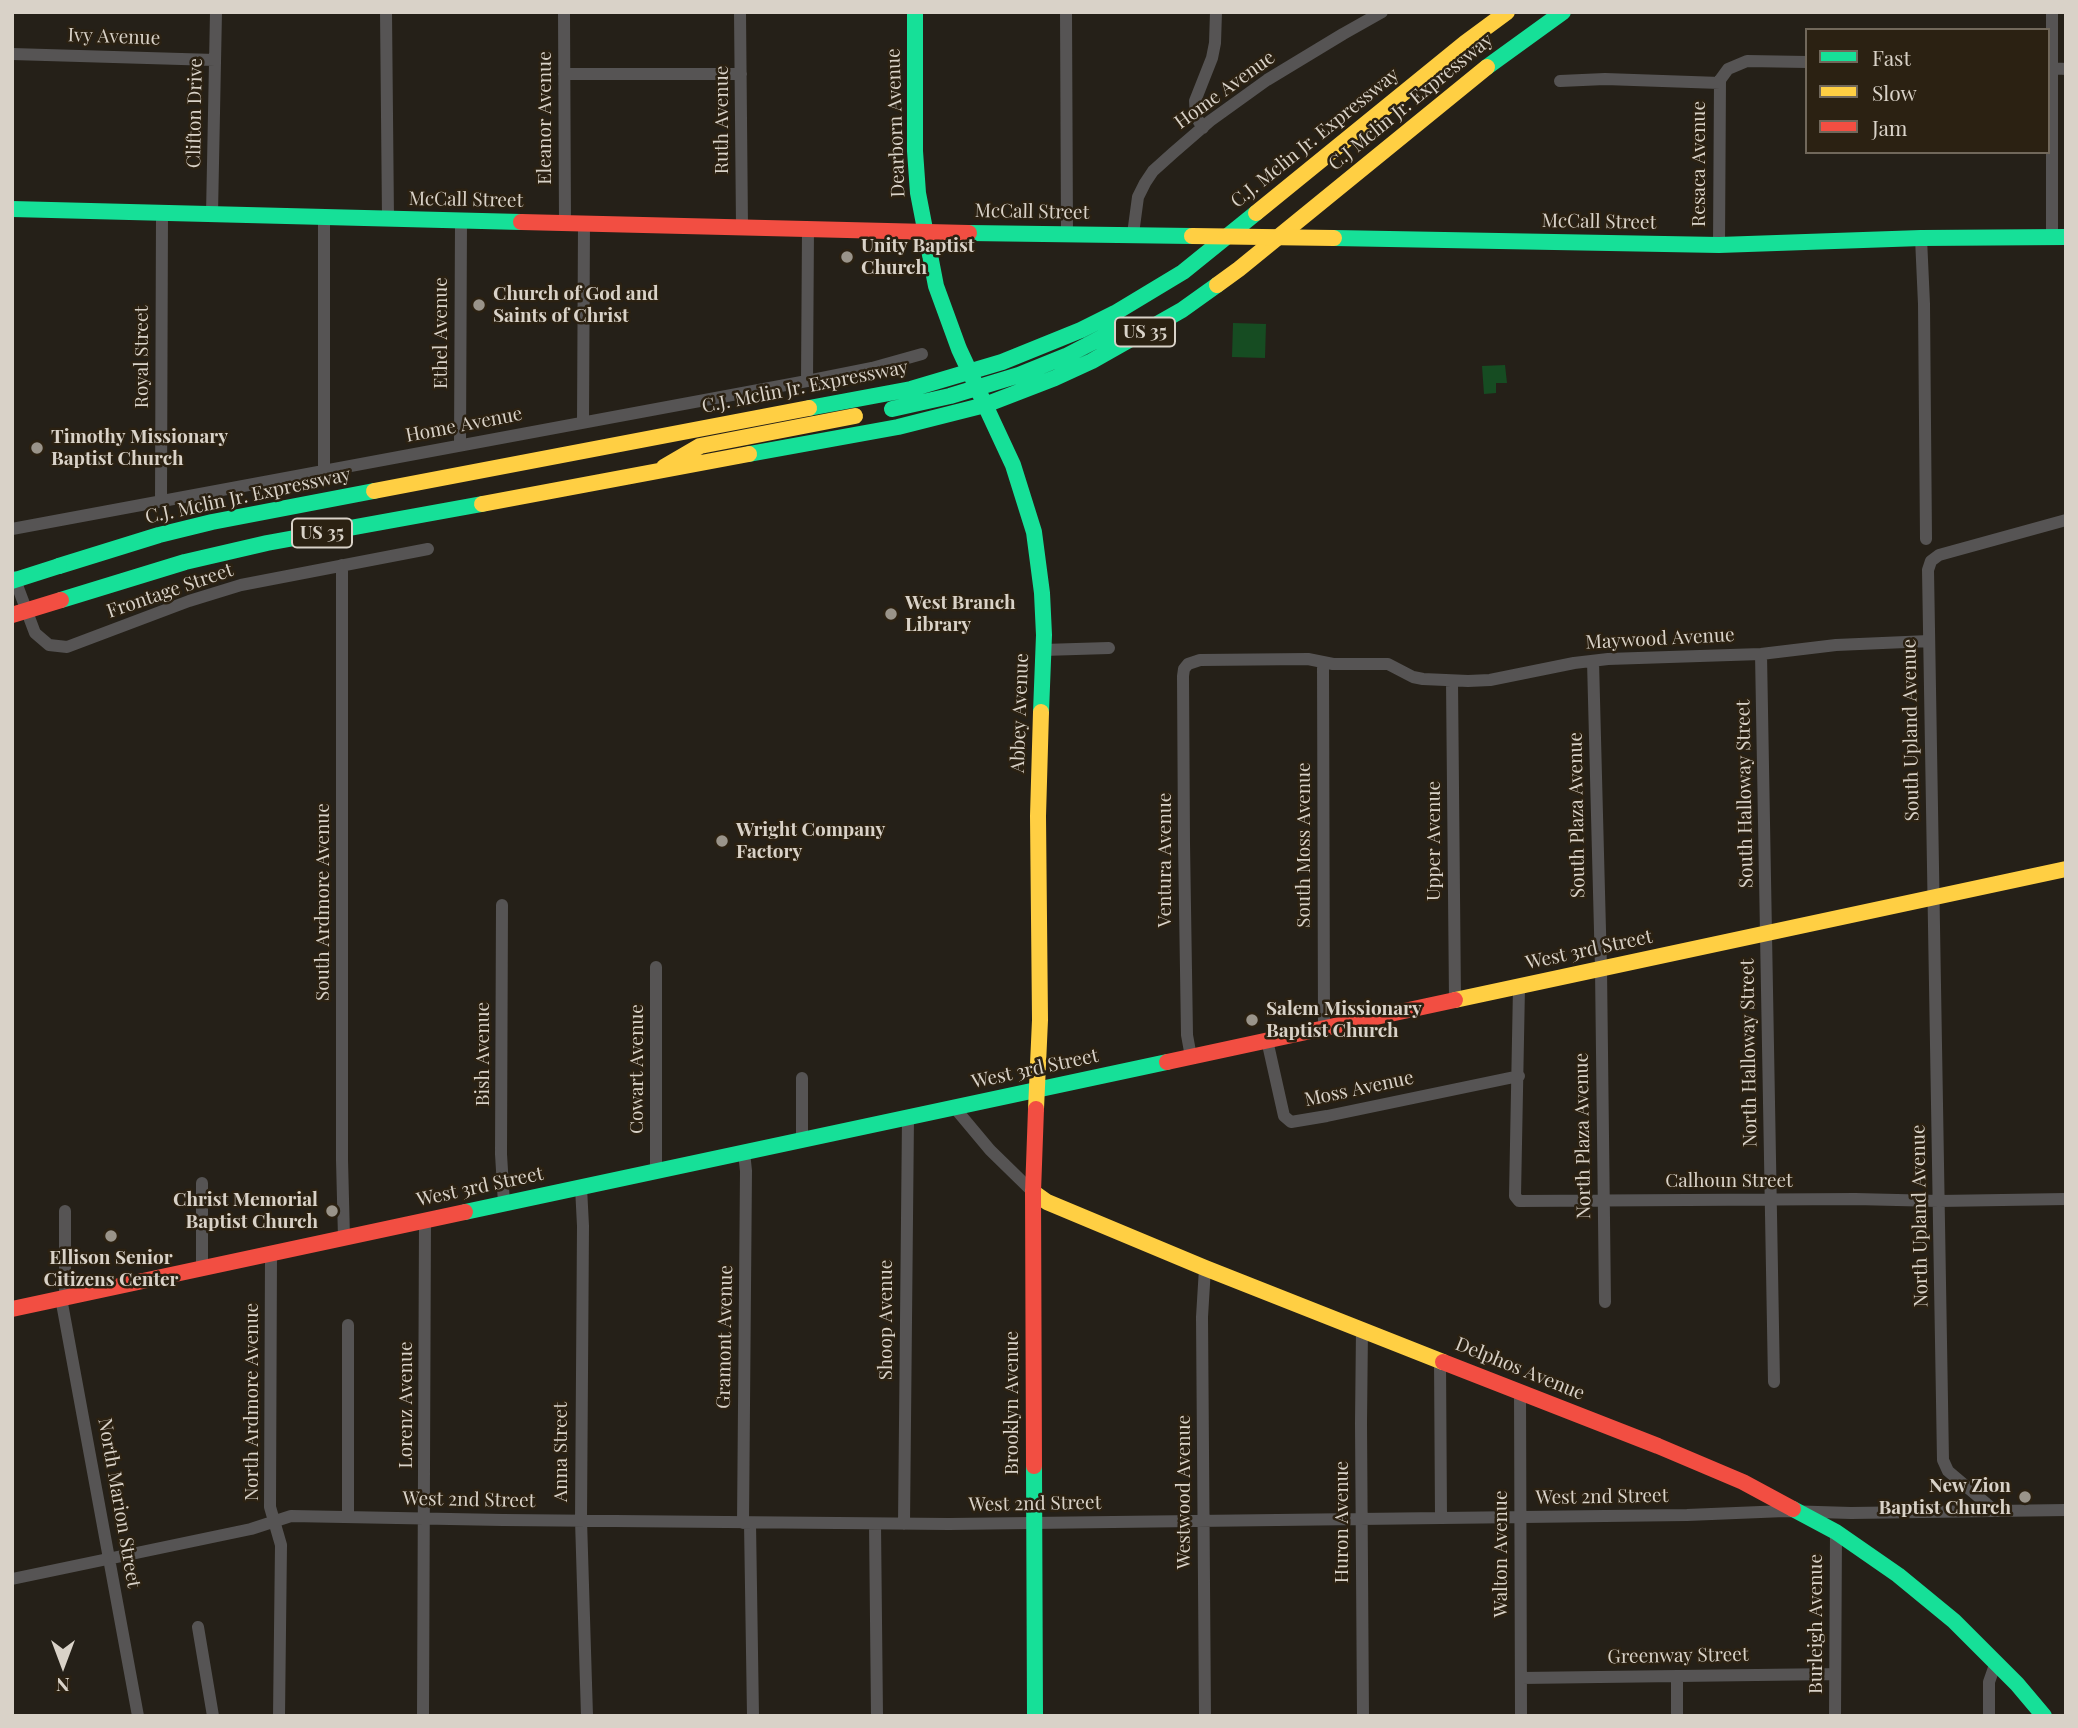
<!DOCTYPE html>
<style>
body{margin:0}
#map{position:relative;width:2078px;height:1728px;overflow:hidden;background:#252018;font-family:"Playfair Display",serif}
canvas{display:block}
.frame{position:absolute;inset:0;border:14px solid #d9d2c8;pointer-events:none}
.legend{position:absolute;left:1805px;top:28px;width:245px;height:126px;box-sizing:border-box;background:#2b2112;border:2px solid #71685b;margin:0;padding:9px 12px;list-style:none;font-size:21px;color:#d9d2c8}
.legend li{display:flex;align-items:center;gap:14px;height:35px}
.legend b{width:35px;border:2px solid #71685b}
.north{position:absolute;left:28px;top:1630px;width:70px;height:70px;-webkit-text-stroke:5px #2b2112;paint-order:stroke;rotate:180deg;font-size:19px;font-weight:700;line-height:28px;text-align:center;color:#d9d2c8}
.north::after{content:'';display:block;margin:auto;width:24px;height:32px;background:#d9d2c8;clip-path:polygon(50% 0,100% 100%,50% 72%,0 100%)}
</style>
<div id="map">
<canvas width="2078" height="1728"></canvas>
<div class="frame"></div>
<ul class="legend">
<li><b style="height:9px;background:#16e098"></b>Fast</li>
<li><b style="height:9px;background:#ffcf43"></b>Slow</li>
<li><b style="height:9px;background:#f24e42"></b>Jam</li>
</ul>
<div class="north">N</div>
</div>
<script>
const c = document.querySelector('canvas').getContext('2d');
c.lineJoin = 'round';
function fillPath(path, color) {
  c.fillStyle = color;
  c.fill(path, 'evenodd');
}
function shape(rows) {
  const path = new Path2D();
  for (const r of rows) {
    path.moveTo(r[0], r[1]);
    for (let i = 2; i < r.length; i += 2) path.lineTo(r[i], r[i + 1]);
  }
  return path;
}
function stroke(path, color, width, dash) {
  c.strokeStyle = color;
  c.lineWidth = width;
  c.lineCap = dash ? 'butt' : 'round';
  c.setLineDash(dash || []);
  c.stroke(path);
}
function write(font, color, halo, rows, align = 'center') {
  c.font = font + ' "Playfair Display",serif';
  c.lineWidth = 5;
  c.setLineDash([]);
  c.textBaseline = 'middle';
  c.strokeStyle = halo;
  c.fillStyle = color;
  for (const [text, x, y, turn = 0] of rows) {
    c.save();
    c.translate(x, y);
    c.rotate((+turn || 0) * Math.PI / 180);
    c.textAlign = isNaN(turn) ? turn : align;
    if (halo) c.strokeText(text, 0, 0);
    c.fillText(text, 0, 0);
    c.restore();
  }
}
const green = shape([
 [1233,323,1266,324,1265,358,1232,357],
 [1505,365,1507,383,1496,383,1496,393,1484,394,1482,366]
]);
const street = shape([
 [386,12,388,219],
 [564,12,565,223],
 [740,12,742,227],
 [1066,12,1067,233],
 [2052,12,2052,237],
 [12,54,215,60],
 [2048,68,2066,69],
 [564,74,741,74],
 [1560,81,1605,79,1720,83],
 [1203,128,1196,117,1195,101,1212,58,1215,43,1216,12],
 [212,214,216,12],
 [324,217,324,471],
 [1133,234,1138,197,1145,183,1153,171,1173,153,1210,121,1267,80,1343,34,1382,12],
 [1921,238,1924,304,1926,539],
 [1719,245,1720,80,1728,69,1747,61,1807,62],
 [807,381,808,229],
 [583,422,584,224],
 [460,445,461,221],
 [161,500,162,213],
 [12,529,807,381,872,368,922,354],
 [342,565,342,1160,344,1238],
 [14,577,35,633,49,645,67,647,189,601,241,585,428,549],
 [1043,650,1109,648],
 [1761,654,1774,1382],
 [1593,661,1601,969,1605,1302],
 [1323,662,1324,1028],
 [1452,681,1455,1000],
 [502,905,501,1154,504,1204],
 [656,967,656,1171],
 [1519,987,1515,1196,1519,1201,1855,1199,1939,1201,2066,1199],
 [1267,1040,1284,1116,1291,1122,1327,1116,1519,1076],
 [1191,1057,1187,1035,1184,843,1183,676,1184,669,1188,664,1200,660,1308,659,1333,664,1388,664,1413,677,1423,679,1468,681,1490,680,1574,663,1608,659,1761,654,1836,645,1929,641],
 [954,1107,990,1150,1033,1192],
 [802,1140,802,1078],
 [202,1183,202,1268],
 [581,1187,583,1226,581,1520,587,1716],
 [271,1254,270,1507,281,1545,279,1716],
 [65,1297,65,1211],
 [61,1298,138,1716],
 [348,1325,348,1517],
 [1362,1329,1361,1423,1363,1716],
 [1440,1360,1441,1518],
 [1520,1392,1521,1716],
 [1994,1510,1948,1471,1943,1460,1928,570,1931,561,1939,555,2066,520],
 [743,1523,746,1171,744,1152],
 [750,1523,753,1716],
 [875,1524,877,1716],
 [904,1524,908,1117],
 [12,1579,251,1529,291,1516,503,1520,949,1524,1687,1515,1785,1511,1851,1513,2066,1510],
 [198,1627,213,1716],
 [1677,1676,1677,1716],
 [1521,1678,1835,1674],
 [423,1716,425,1220],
 [1205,1716,1202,1317,1205,1268],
 [1835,1716,1836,1532],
 [1989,1716,1989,1682,1996,1662]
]);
const fast = shape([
 [915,12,915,151,918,193,936,286,959,349,1013,465,1034,532,1042,593,1044,635,1041,712],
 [1487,67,1563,12],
 [12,209,521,222],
 [969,233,1192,236],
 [1334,238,1719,245,1921,238,2066,237],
 [809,408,911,389,1002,362,1081,330,1115,313,1183,272,1256,213],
 [892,409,950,396,1019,375,1066,356,1126,325],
 [749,454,898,427,985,405,1055,378,1092,361,1182,310,1217,285],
 [59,566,159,535,212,522,374,491],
 [61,600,185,562,267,543,482,504],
 [465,1212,1167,1062],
 [1034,1466,1035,1716],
 [1793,1509,1836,1532,1898,1575,1954,1621,2017,1684,2044,1716]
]);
const slow = shape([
 [1256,213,1465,43,1507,12],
 [1217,285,1239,269,1487,67],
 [664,467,700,446,855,416],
 [374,491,809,408],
 [482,504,749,454],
 [1455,1000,2066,869],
 [1036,1109,1040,1020,1038,816,1041,712],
 [1033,1192,1047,1202,1205,1268,1443,1362]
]);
const jam = shape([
 [521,222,969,233],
 [1167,1062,1455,1000],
 [12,1309,465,1212],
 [1443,1362,1658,1446,1743,1482,1793,1509],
 [1034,1466,1033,1192,1036,1109]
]);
const fastBridge = shape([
 [12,581,59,566]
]);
const slowBridge = shape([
 [1192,236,1334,238]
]);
const jamBridge = shape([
 [12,615,61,600]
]);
const markers = [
 [847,257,7,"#9a948a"],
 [479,305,7,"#9a948a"],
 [37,448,7,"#9a948a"],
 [891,614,7,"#9a948a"],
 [722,841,7,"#9a948a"],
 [1252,1020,7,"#9a948a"],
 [332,1211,7,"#9a948a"],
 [111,1236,7,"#9a948a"],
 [2025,1497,7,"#9a948a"]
];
const shields = [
 [1145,332,60],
 [322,533,60]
];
const shieldNames = [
 ["US 35",1145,332],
 ["US 35",322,533]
];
const streetNames = [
 ["Ivy Avenue",114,37,2],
 ["Home Avenue",1225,90,-36],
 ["C.J Mclin Jr. Expressway",1411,102,-39],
 ["Clifton Drive",195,113,-89],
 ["Eleanor Avenue",545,118,-90],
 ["Ruth Avenue",722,120,-90],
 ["Dearborn Avenue",896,123,-92],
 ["C.J. Mclin Jr. Expressway",1315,138,-39],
 ["Resaca Avenue",1699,164,-90],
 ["McCall Street",466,200,1],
 ["McCall Street",1032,212,1],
 ["McCall Street",1599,222,1],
 ["Ethel Avenue",441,333,-90],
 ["Royal Street",142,357,-90],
 ["C.J. Mclin Jr. Expressway",805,387,-11],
 ["Home Avenue",464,425,-11],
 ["C.J. Mclin Jr. Expressway",248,496,-12],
 ["Frontage Street",170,591,-19],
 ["Maywood Avenue",1660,639,-3],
 ["Abbey Avenue",1020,713,-88],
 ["South Upland Avenue",1911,730,-91],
 ["South Halloway Street",1745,794,-91],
 ["South Plaza Avenue",1577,815,-91],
 ["Upper Avenue",1434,841,-90],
 ["South Moss Avenue",1304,845,-90],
 ["Ventura Avenue",1165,860,-90],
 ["South Ardmore Avenue",323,902,-90],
 ["West 3rd Street",1589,950,-12],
 ["North Halloway Street",1749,1053,-91],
 ["Bish Avenue",483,1054,-90],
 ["Cowart Avenue",637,1069,-90],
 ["West 3rd Street",1035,1069,-12],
 ["Moss Avenue",1359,1089,-12],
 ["North Plaza Avenue",1583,1136,-91],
 ["Calhoun Street",1729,1181],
 ["West 3rd Street",480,1187,-12],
 ["North Upland Avenue",1920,1216,-91],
 ["Shoop Avenue",886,1320,-90],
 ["Gramont Avenue",725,1337,-89],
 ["Delphos Avenue",1520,1369,22],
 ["North Ardmore Avenue",252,1402,-90],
 ["Brooklyn Avenue",1012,1403,-90],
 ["Lorenz Avenue",406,1405,-90],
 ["Anna Street",561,1452,-90],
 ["Westwood Avenue",1184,1492,-90],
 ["West 2nd Street",1602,1497,-1],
 ["West 2nd Street",469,1500,1],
 ["North Marion Street",119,1503,80],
 ["West 2nd Street",1035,1504,-1],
 ["Huron Avenue",1342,1522,-90],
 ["Walton Avenue",1501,1554,-90],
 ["Burleigh Avenue",1816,1624,-90],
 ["Greenway Street",1678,1656,-1]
];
const poiNames = [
 ["Unity Baptist",861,246],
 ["Church",861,268],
 ["Church of God and",493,294],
 ["Saints of Christ",493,316],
 ["Timothy Missionary",51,437],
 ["Baptist Church",51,459],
 ["West Branch",905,603],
 ["Library",905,625],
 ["Wright Company",736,830],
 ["Factory",736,852],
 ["Salem Missionary",1266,1009],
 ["Baptist Church",1266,1031],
 ["Christ Memorial",318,1200,"right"],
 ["Baptist Church",318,1222,"right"],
 ["Ellison Senior",111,1258,"center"],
 ["Citizens Center",111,1280,"center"],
 ["New Zion",2011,1486,"right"],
 ["Baptist Church",2011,1508,"right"]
];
fillPath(green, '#164c22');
stroke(street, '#565454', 12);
stroke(fast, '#16e098', 16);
stroke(slow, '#ffcf43', 16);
stroke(jam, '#f24e42', 16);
stroke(fastBridge, '#16e098', 16);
stroke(slowBridge, '#ffcf43', 16);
stroke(jamBridge, '#f24e42', 16);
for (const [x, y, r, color] of markers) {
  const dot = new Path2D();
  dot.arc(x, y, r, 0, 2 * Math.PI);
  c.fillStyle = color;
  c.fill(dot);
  stroke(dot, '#2b2112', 2.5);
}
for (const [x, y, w] of shields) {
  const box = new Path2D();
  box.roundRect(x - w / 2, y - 14.5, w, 29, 5);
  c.fillStyle = '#2b2112';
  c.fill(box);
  stroke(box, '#d9d2c8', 2);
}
write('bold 18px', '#d9d2c8', null, shieldNames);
write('19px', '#d9d2c8', '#2b2112', streetNames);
write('bold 19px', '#d9d2c8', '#2b2112', poiNames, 'left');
</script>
